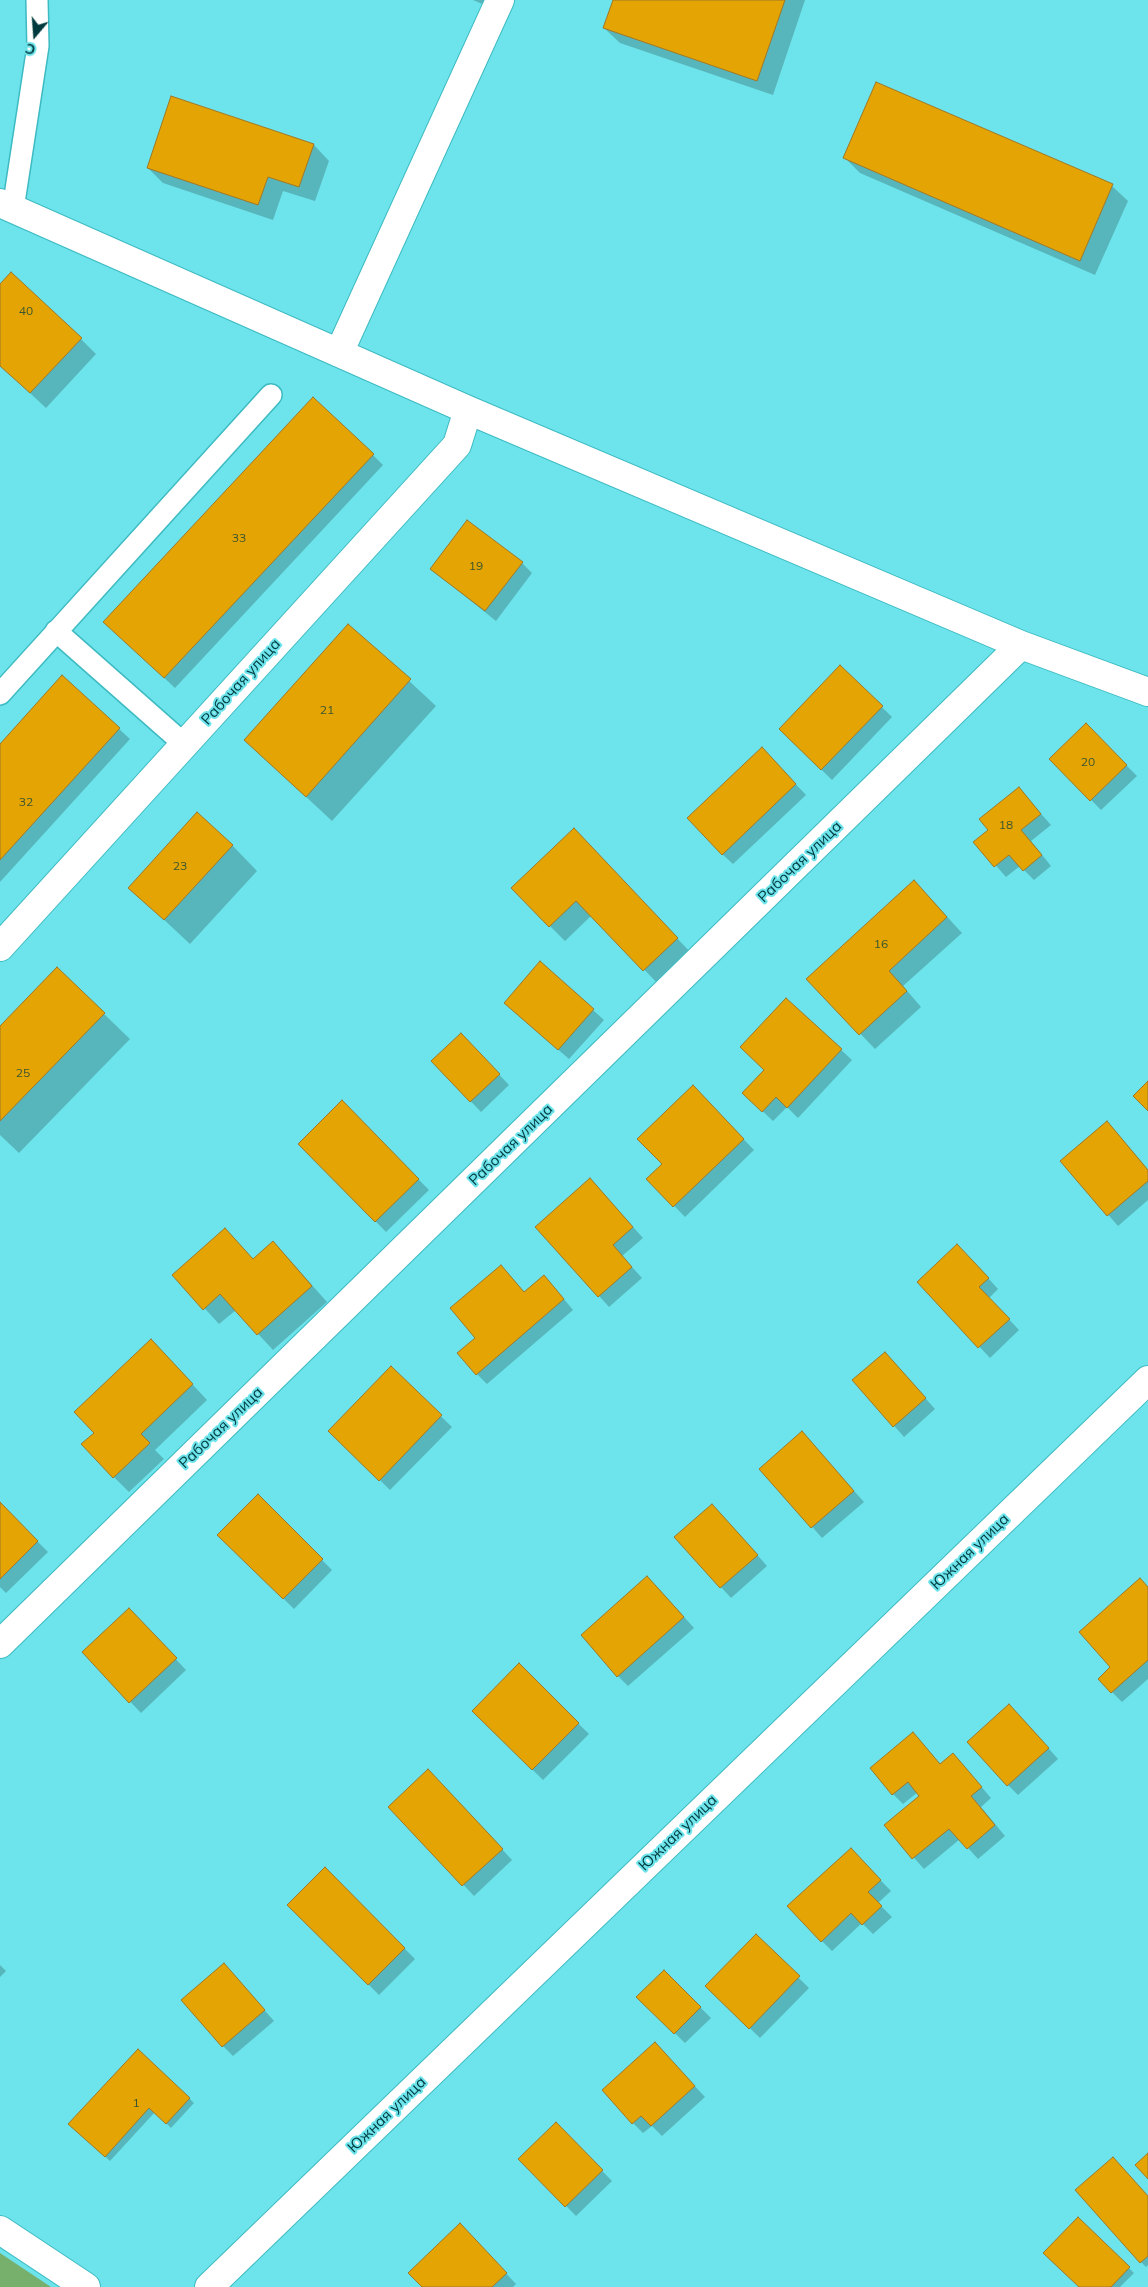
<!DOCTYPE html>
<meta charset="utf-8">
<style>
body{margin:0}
#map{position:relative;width:1148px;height:2287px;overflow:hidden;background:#6de4eb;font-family:Mulish,sans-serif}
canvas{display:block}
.north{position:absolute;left:10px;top:10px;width:50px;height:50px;-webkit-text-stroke:4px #6de4eb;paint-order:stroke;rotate:198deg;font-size:14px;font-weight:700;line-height:20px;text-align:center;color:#013a3e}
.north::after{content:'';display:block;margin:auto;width:18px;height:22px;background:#013a3e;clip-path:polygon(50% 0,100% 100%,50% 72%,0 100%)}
</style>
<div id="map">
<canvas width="1148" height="2287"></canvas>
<div class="north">С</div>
</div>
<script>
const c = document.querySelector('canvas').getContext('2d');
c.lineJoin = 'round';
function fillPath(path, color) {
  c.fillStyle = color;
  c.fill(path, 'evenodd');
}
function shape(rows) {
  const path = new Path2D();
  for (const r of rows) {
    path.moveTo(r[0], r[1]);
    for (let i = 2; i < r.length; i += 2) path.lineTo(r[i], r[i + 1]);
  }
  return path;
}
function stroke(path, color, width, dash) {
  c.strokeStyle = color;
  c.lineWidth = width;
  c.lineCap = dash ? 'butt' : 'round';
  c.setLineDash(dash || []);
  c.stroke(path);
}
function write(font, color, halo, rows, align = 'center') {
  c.font = font + ' Mulish,sans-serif';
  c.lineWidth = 4;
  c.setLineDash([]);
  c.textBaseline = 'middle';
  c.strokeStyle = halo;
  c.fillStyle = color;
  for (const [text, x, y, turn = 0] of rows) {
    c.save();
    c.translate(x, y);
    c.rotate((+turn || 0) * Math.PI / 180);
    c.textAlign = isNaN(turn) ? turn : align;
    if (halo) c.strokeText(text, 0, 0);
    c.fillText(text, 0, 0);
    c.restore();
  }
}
const green = shape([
 [0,2253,51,2287,0,2287]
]);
const shadow = shape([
 [473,0,492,0,489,7],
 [614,0,805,0,773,95,620,43,604,28],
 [877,84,1112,186,1128,201,1095,275,860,173,845,158],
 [172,97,314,145,329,161,315,201,283,191,273,220,163,183,148,168],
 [0,286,81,339,96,354,46,408,0,365],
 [373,455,383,465,175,688,115,632],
 [522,563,532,573,496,621,431,569],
 [349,625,436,706,332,821,245,740],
 [841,667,892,717,832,780,780,729],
 [62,677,130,739,0,882,0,745],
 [1086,725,1137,776,1101,810,1051,759],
 [772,759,806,795,733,864,722,854],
 [1019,789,1051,825,1031,841,1051,866,1034,880,1020,866,1006,877,975,842,990,830],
 [232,845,257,871,190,944,130,888],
 [589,845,692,954,659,985,592,915,565,941,550,926],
 [929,897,962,933,903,986,921,1007,875,1049,808,979],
 [786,999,852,1060,798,1118,787,1107,773,1121,754,1103],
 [593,1010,604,1020,569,1059,516,1013],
 [104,1014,130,1039,19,1153,0,1135,0,1027],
 [471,1045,509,1085,481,1112,432,1061],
 [693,1087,754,1150,685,1217,648,1179,664,1164],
 [342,1102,429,1190,386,1232,300,1144],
 [1117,1133,1148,1170,1148,1200,1118,1226,1062,1162],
 [600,1190,643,1238,622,1256,642,1278,609,1307,537,1227],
 [968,1256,998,1289,989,1298,1019,1330,990,1358,919,1282],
 [288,1258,327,1302,273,1350,236,1310,219,1324,174,1275,254,1260],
 [511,1277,525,1293,554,1287,573,1310,487,1384,477,1374,477,1338],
 [166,1356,207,1400,155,1450,164,1459,129,1492,114,1477,95,1433],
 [895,1364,935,1409,904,1437,854,1380],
 [391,1368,452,1427,390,1490,330,1431],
 [802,1433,864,1502,822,1538,761,1469],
 [258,1496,332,1570,294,1609,219,1535],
 [0,1504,48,1552,6,1593,0,1587],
 [723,1516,767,1566,731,1598,676,1538],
 [658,1588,694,1628,628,1686,618,1676],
 [1148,1588,1148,1679,1122,1702,1112,1692,1112,1667],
 [139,1620,186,1670,141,1713,83,1652],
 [519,1665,589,1734,543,1780,473,1711],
 [1020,1716,1058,1759,1018,1795,1008,1785],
 [913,1734,941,1765,953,1754,991,1798,981,1807,1005,1836,978,1859,960,1839,924,1869,885,1825,921,1796,918,1792,903,1804,893,1794],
 [439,1781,512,1860,474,1896,390,1807],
 [861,1860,891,1891,878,1903,892,1917,873,1934,862,1923,832,1951,822,1941],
 [325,1869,415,1959,379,1995,289,1905],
 [756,1936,809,1988,760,2038,706,1986],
 [224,1964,274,2021,233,2056,223,2046],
 [0,1965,6,1971,0,1977],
 [664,1971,711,2018,685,2043,638,1997],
 [665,2054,705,2097,662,2136,652,2126,643,2133,633,2123],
 [189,2098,194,2103,171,2128,155,2112,110,2161,70,2124],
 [556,2124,612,2181,576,2216,520,2159],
 [1077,2190,1148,2198,1148,2265,1146,2267,1141,2262],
 [1078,2219,1134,2273,1120,2287,1081,2287],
 [470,2235,516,2284,513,2287,424,2287]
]);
const building = shape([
 [613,0,785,0,757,81,603,28,613,0],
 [876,82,1113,184,1080,261,843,158,876,82],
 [171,96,314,144,299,187,268,177,258,205,147,168,171,96],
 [11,272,82,338,30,393,0,366,0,284,11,272],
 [313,397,374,454,164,678,103,622,313,397],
 [467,520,523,562,485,611,430,569,467,520],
 [348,624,411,679,306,797,244,740,348,624],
 [840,665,883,706,821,770,779,729,840,665],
 [62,675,120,728,0,860,0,744,62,675],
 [1086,723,1127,765,1090,801,1049,759,1086,723],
 [762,747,796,784,722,855,687,818,762,747],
 [1019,787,1041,814,1021,830,1042,855,1023,871,1009,855,994,867,973,842,988,830,979,819,1019,787],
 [197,812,233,845,164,920,128,888,197,812],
 [574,828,678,938,643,971,576,901,549,927,511,888,574,828],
 [914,880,947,917,889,971,907,991,859,1035,806,979,914,880],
 [540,961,594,1009,558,1050,504,1003,540,961],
 [57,967,105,1013,0,1121,0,1026,57,967],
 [786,998,842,1049,787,1108,776,1097,762,1112,742,1093,764,1070,740,1047,786,998],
 [461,1033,500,1074,470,1102,431,1061,461,1033],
 [1148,1081,1148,1111,1133,1096,1148,1081],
 [693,1085,744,1139,673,1207,646,1179,662,1164,637,1139,693,1085],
 [342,1100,419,1179,375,1222,298,1144,342,1100],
 [1107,1121,1148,1170,1148,1181,1107,1216,1060,1161,1107,1121],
 [590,1178,633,1227,613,1245,632,1267,598,1297,535,1227,590,1178],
 [225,1228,253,1259,273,1241,312,1286,257,1335,220,1294,203,1310,172,1275,225,1228],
 [957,1244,989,1278,979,1287,1010,1319,978,1348,917,1282,957,1244],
 [501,1265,524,1292,544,1275,564,1299,476,1375,457,1353,475,1338,450,1308,501,1265],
 [151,1339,193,1384,141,1434,150,1443,113,1478,81,1444,94,1433,74,1412,151,1339],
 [885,1352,926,1398,893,1427,852,1380,885,1352],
 [391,1366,442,1415,379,1481,328,1431,391,1366],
 [802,1431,854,1491,811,1528,759,1469,802,1431],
 [258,1494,323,1559,283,1599,217,1535,258,1494],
 [0,1502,38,1541,0,1579,0,1502],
 [712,1504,758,1555,720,1588,674,1537,712,1504],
 [647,1576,684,1617,617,1677,581,1635,647,1576],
 [1140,1578,1148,1587,1148,1660,1111,1693,1098,1679,1110,1667,1079,1632,1140,1578],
 [129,1608,177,1658,129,1703,82,1652,129,1608],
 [519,1663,579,1723,532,1770,472,1711,519,1663],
 [1009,1704,1049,1748,1007,1786,967,1742,1009,1704],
 [913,1732,940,1764,953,1753,982,1787,971,1796,995,1825,967,1849,949,1829,912,1859,884,1825,919,1796,908,1782,892,1795,870,1768,913,1732],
 [428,1769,503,1849,462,1886,388,1807,428,1769],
 [851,1848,881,1880,868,1892,882,1906,862,1925,851,1913,821,1942,787,1906,851,1848],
 [325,1867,405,1948,368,1985,287,1905,325,1867],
 [756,1934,800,1976,749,2029,705,1986,756,1934],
 [224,1963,265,2010,222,2047,181,2000,224,1963],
 [664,1970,701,2007,674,2034,636,1997,664,1970],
 [655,2042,695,2086,651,2126,641,2116,632,2124,602,2090,655,2042],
 [138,2049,190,2098,166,2124,149,2108,105,2157,68,2124,138,2049],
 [556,2122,603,2170,565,2207,518,2159,556,2122],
 [1148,2153,1148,2179,1135,2165,1148,2153],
 [1113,2157,1148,2196,1148,2256,1140,2263,1075,2190,1113,2157],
 [1078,2217,1130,2267,1111,2287,1079,2287,1043,2253,1078,2217],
 [460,2223,507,2273,492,2287,422,2287,408,2273,460,2223]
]);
const lane = shape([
 [13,209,38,46,37,0],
 [56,631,184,744],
 [0,694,271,395]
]);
const street = shape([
 [0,203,468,410,1021,645,1148,692],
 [339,353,500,0],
 [0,947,457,445,468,410],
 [0,1644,1021,645],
 [0,2230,86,2287],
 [209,2287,1148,1380]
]);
const numberNames = [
 ["40",26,311],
 ["33",239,538],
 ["19",476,566],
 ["21",327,710],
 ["20",1088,762],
 ["32",26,802],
 ["18",1006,825],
 ["23",180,866],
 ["16",881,944],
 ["25",23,1073],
 ["1",136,2103]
];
const streetNames = [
 ["Рабочая улица",241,682,-48],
 ["Рабочая улица",800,862,-44],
 ["Рабочая улица",511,1145,-44],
 ["Рабочая улица",221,1428,-44],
 ["Южная улица",970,1552,-44],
 ["Южная улица",678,1833,-44],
 ["Южная улица",387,2115,-44]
];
fillPath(green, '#77b06d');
fillPath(shadow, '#0003');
fillPath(building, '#e4a504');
stroke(building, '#a07726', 1);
stroke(lane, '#3dbac2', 24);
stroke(street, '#3dbac2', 30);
stroke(lane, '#fff', 21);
stroke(street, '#fff', 28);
write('12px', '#3a5530', null, numberNames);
write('15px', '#013a3e', '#6de4eb', streetNames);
</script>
